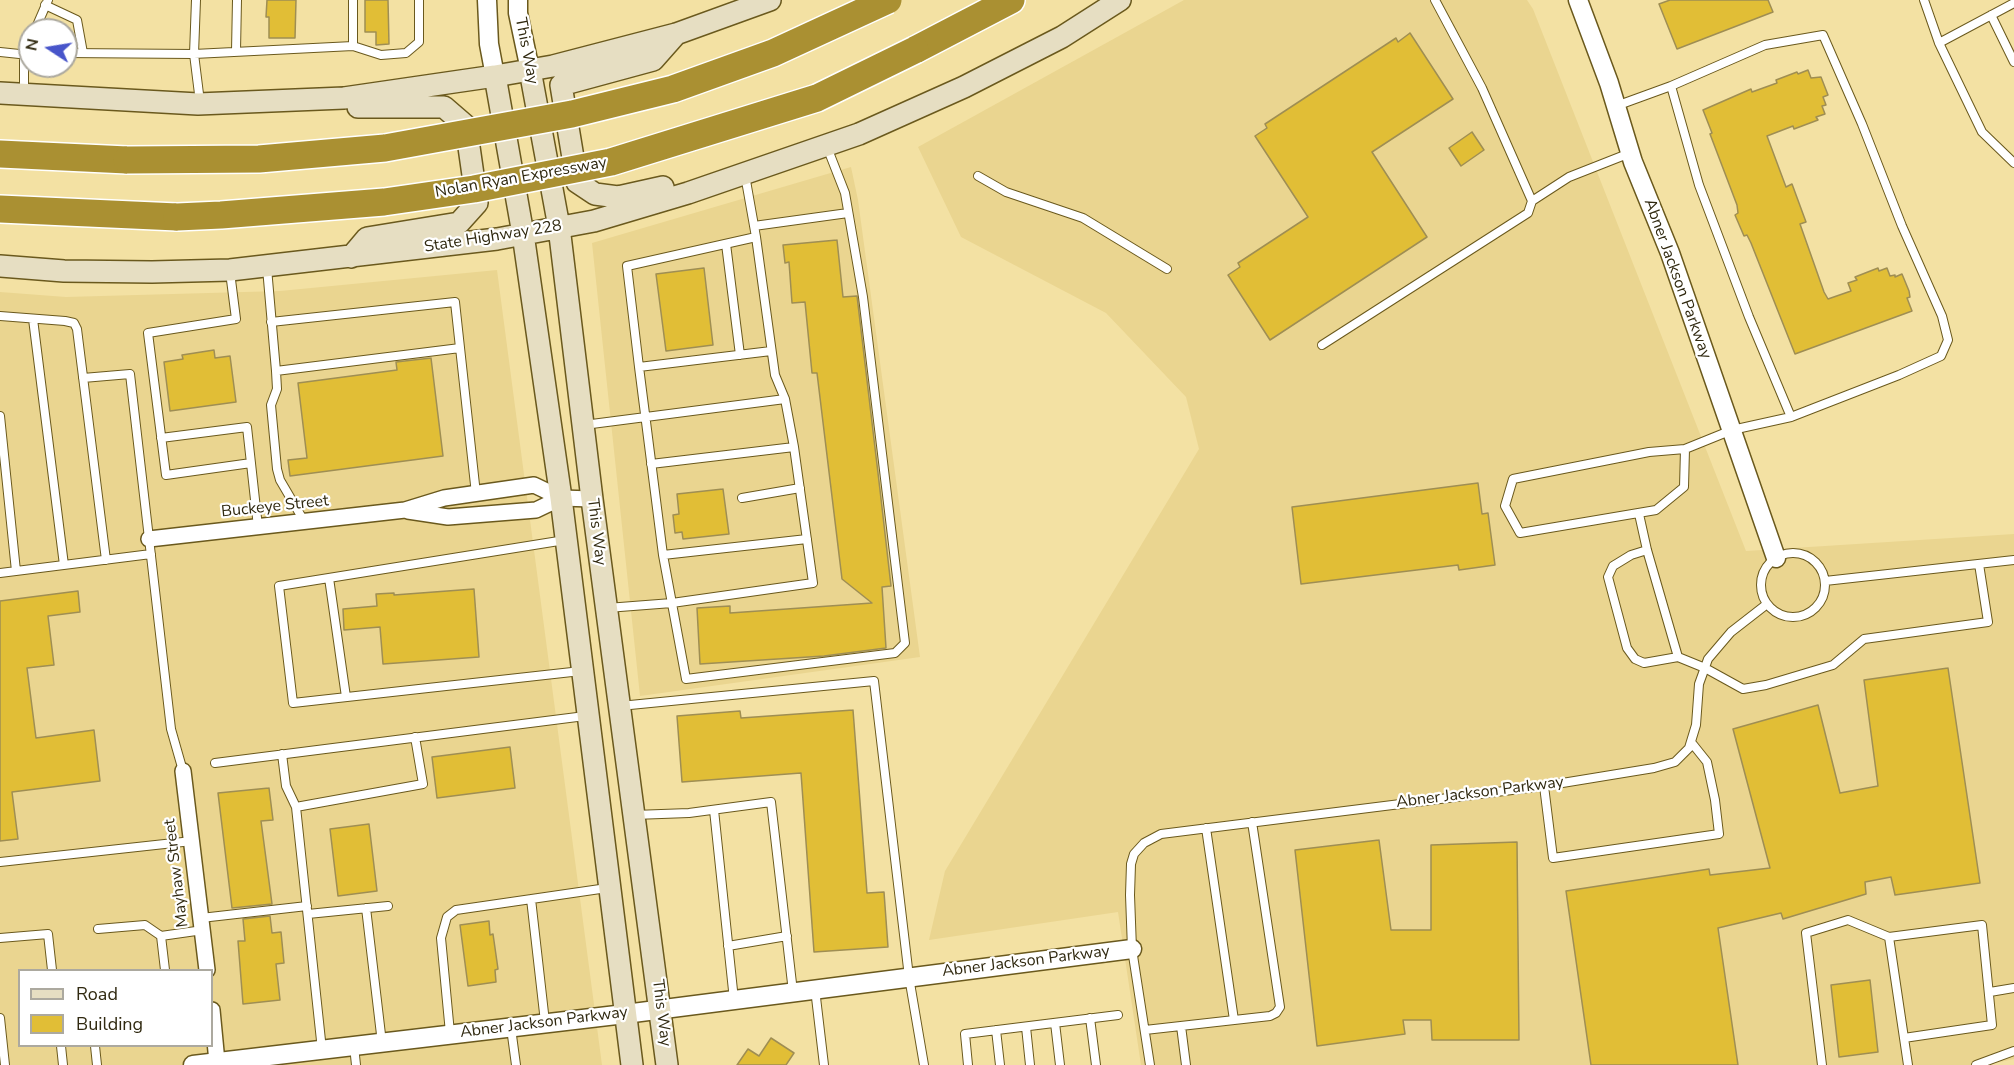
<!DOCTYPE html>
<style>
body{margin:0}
#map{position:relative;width:2014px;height:1065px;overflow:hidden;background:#f3e1a3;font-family:"Nunito Sans",sans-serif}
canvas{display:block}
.legend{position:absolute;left:18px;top:969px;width:195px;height:78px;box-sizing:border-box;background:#fff;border:2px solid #aca99f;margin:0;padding:8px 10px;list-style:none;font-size:18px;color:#302910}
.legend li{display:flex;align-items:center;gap:12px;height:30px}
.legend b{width:30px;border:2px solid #aca99f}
.north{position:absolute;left:18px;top:18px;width:60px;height:60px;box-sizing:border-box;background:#fff;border:2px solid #aca99f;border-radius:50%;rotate:282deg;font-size:16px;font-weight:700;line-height:24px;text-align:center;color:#302910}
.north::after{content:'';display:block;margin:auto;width:21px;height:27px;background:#4855ca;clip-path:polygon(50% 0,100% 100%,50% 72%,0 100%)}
</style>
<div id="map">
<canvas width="2014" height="1065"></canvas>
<ul class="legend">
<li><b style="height:8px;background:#e6dec2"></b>Road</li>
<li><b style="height:16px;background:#e1be36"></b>Building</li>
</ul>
<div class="north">N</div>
</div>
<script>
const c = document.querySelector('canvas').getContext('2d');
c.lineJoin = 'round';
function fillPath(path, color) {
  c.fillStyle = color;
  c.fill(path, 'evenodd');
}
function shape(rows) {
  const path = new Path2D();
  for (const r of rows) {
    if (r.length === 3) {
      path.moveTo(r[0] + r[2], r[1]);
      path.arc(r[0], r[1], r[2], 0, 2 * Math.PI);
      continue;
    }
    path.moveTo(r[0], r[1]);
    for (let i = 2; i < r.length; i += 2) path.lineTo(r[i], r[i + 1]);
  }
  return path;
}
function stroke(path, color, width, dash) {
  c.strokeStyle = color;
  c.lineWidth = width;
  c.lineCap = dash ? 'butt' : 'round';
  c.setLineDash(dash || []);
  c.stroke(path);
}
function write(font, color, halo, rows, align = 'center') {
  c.font = font + ' "Nunito Sans",sans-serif';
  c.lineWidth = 4.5;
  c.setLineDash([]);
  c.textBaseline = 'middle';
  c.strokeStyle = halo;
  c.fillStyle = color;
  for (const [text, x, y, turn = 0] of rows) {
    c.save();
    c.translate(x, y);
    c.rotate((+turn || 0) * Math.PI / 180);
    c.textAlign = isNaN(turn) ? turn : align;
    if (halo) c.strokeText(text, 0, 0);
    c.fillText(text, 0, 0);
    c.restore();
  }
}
const built = shape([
 [1184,0,1527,0,1533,9,1746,551,2014,534,2014,1059,1986,1065,1141,1065,1118,912,929,940,945,871,1199,449,1186,397,1106,313,961,237,918,147],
 [851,167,858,200,920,657,640,696,592,243],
 [497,270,602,1065,0,1065,0,292,66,297,280,291],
 [20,970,212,970,212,1046,20,1046]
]);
const building = shape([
 [267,0,296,0,295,38,269,38,269,17,266,17,267,0],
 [365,0,388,0,389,44,376,45,376,32,365,32,365,0],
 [1670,0,1768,0,1773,12,1677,49,1659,4,1670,0],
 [1410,33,1453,99,1372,152,1427,237,1270,340,1228,275,1240,267,1238,263,1308,217,1255,136,1267,128,1265,124,1396,38,1398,42,1410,33],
 [1808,70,1811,78,1821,77,1828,95,1823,97,1826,105,1822,106,1825,114,1816,117,1818,120,1794,129,1793,126,1767,136,1786,187,1792,184,1806,222,1800,224,1824,292,1828,299,1851,291,1848,283,1857,280,1855,277,1878,268,1879,271,1887,268,1890,276,1895,275,1895,277,1902,274,1909,291,1910,297,1907,298,1912,311,1795,354,1751,243,1747,235,1744,236,1735,215,1738,213,1737,205,1710,134,1712,133,1703,110,1751,89,1752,92,1777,83,1776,80,1797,72,1798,74,1808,70],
 [1472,132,1484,150,1461,166,1449,148,1472,132],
 [837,240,843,297,857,296,880,490,891,586,882,587,886,648,824,656,700,664,697,608,730,606,730,613,872,603,842,579,817,373,812,373,805,302,792,303,789,262,785,263,783,245,837,240],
 [704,268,713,345,666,351,656,274,704,268],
 [214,350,215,358,230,356,236,402,170,411,164,362,183,359,182,355,214,350],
 [431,358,443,456,290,476,288,460,307,458,298,383,397,370,396,362,431,358],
 [1478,483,1482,514,1488,513,1495,565,1459,570,1458,565,1301,584,1292,507,1478,483],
 [723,489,729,534,683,539,682,532,675,533,673,515,679,514,677,494,723,489],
 [474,589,479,657,383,664,380,627,344,630,343,609,377,606,376,594,394,593,394,595,474,589],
 [78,591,80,612,48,616,54,665,27,668,36,738,94,730,100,781,12,792,18,839,0,841,0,601,78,591],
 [1948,668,1980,883,1895,895,1891,877,1865,882,1866,894,1783,919,1781,913,1718,928,1738,1065,1591,1065,1566,891,1709,869,1710,875,1770,868,1733,729,1818,705,1840,793,1878,786,1864,680,1948,668],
 [853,710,867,893,884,892,888,947,814,952,801,773,682,782,677,716,740,711,741,718,853,710],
 [510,747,515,788,437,798,432,757,510,747],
 [269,788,273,820,261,821,272,904,232,908,218,793,269,788],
 [369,824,377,891,338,896,330,829,369,824],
 [1379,840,1391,930,1431,930,1431,845,1517,842,1519,1040,1432,1040,1431,1020,1403,1020,1405,1034,1317,1046,1295,850,1379,840],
 [270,916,272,933,281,932,284,963,276,964,280,1000,243,1004,238,941,245,941,243,919,270,916],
 [489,921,490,935,493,934,498,969,495,970,496,982,468,986,460,925,489,921],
 [1870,980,1878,1052,1839,1057,1831,985,1870,980],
 [771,1038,794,1053,786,1065,737,1065,748,1049,759,1056,771,1038]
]);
const service = shape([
 [196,0,194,54,200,102],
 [353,0,353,46,381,55,406,53,419,42,419,0],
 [1924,0,1939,43,1982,132,2014,163],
 [45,5,77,20,83,53],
 [1991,15,2014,62],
 [35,30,48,0],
 [1939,43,2014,3],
 [236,51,237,0],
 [0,52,29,55],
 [66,53,194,54,353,46],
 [1671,86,1765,45,1823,35,1862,124,1902,226,1942,316,1948,340,1941,356,1899,375,1791,417],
 [24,93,24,55,30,41],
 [1616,106,1671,86,1699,185,1749,317,1791,417,1732,430,1685,449,1649,452,1513,479,1505,506,1520,533,1656,510,1684,487,1685,449],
 [978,176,1006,192,1083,218,1167,269],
 [1532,201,1569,177,1630,153],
 [754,226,848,213],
 [726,244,740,355],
 [267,268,276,371,277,389,271,405,277,469,280,480,304,521],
 [230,272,236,319,148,333,166,475,251,463],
 [0,316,65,321,74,323,77,329,106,560],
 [33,319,64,565],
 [271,322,455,302,476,494],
 [1322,345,1528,213,1532,201,1482,88,1435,0],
 [771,351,639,367,663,555,686,679,895,653,905,643,863,297,845,193,827,147],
 [639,367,627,266,756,237],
 [276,371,460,348],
 [83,378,130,374,171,729,183,771],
 [0,416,16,571],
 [584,425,785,399],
 [161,438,247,427,258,527],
 [651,464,794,447],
 [742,498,800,488],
 [1639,514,1647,550,1678,657,1705,668,1743,689,1766,685,1833,665,1864,639,1988,622,1979,564],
 [565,540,279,586,293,703,581,671],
 [1647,550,1631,555,1613,566,1608,577,1627,648,1635,659,1644,663,1678,657],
 [1793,585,32],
 [663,555,807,539],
 [0,573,151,554],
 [329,578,346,697],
 [1825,581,2014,560],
 [607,608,672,603,813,583,794,447,785,399,775,375,756,237,745,175],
 [620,706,874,681,909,977,924,1065],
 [282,754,286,786,296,807,322,1050],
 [215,763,585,716],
 [1544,786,1553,858,1719,834,1715,800,1707,762,1691,742],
 [296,807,423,784,415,737],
 [714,810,734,1000],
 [634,815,689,813,771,802,793,992],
 [1206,828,1234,1020],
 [0,862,192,841],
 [531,899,545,1022],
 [366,908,382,1043],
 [308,914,388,906],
 [201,918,307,906],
 [98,929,145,925,161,936,165,970],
 [161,936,203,930],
 [1889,937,1908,1065],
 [0,938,48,934,52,970],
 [728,946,787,936],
 [815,989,824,1065],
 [1990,992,2014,988],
 [0,1018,5,1065],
 [1090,1018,1096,1065],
 [1055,1023,1060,1065],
 [1181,1026,1186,1065],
 [1026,1027,1030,1065],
 [511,1028,516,1065],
 [996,1030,1000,1065],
 [1145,1030,1270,1016,1276,1013,1280,1007,1252,822],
 [450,1033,441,938,447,917,456,910,607,888],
 [61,1046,63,1065],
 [95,1046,97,1065],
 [354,1046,356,1065],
 [968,1065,965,1034,1118,1015],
 [1150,1065,1132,949,1130,895,1131,864,1134,854,1144,843,1161,834,1544,786,1654,768,1675,762,1689,748,1696,725,1699,684,1708,659,1731,632,1767,604],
 [1822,1065,1806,933,1848,920,1889,937,1982,925,1992,1025,1904,1038],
 [1976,1065,2014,1051]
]);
const minor = shape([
 [408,511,448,517,536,510,561,498],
 [149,539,405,510,444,498,534,485,561,498,592,499],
 [183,771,207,970],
 [212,1010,217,1062]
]);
const tertiary = shape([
 [487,0,489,44,495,76],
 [518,0,518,13,530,70],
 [1578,0,1609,83,1633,162,1670,253,1776,558],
 [193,1065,625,1014,1132,949]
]);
const secondary = shape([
 [530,70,559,227,592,499,667,1065],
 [495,76,523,234,561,498,632,1065],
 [0,93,198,104,344,98,495,76,553,66,676,34,770,0],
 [663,187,618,197,595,194,577,182,561,85,653,60,676,34],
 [351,257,367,238,459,223,477,203,466,126,444,107,358,107],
 [0,266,64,271,152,272,230,270,497,239,594,221,688,193,859,134,964,87,1062,37,1120,0]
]);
const motorway = shape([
 [915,50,1011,0],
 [0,154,127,160],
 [0,209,177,217]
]);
const motorwayBridge = shape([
 [127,160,259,159,385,148,572,114,673,89,773,53,888,0],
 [177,217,221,215,384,202,474,189,611,162,817,98,915,50]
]);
const streetNames = [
 ["This Way",526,51,79],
 ["Nolan Ryan Expressway",521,178,-10],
 ["State Highway 228",493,237,-9],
 ["Abner Jackson Parkway",1677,279,70],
 ["Buckeye Street",275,507,-6],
 ["This Way",596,532,83],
 ["Abner Jackson Parkway",1480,793,-7],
 ["Mayhaw Street",177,873,-97],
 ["Abner Jackson Parkway",1026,962,-7],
 ["This Way",661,1013,83],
 ["Abner Jackson Parkway",544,1023,-7]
];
fillPath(built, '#ead590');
fillPath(building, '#e1be36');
stroke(building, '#9f8e53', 1.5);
stroke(service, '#6a591d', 10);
stroke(minor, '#6a591d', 18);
stroke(tertiary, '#6a591d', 21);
stroke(secondary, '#6a591d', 24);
stroke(motorway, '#fff', 30);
stroke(service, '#fff', 8);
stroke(minor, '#fff', 15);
stroke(tertiary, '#fff', 18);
stroke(secondary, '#e6dec2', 21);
stroke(motorway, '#aa9032', 27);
stroke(motorwayBridge, '#fff', 30, []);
stroke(motorwayBridge, '#aa9032', 27);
write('16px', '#302910', '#fff', streetNames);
</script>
